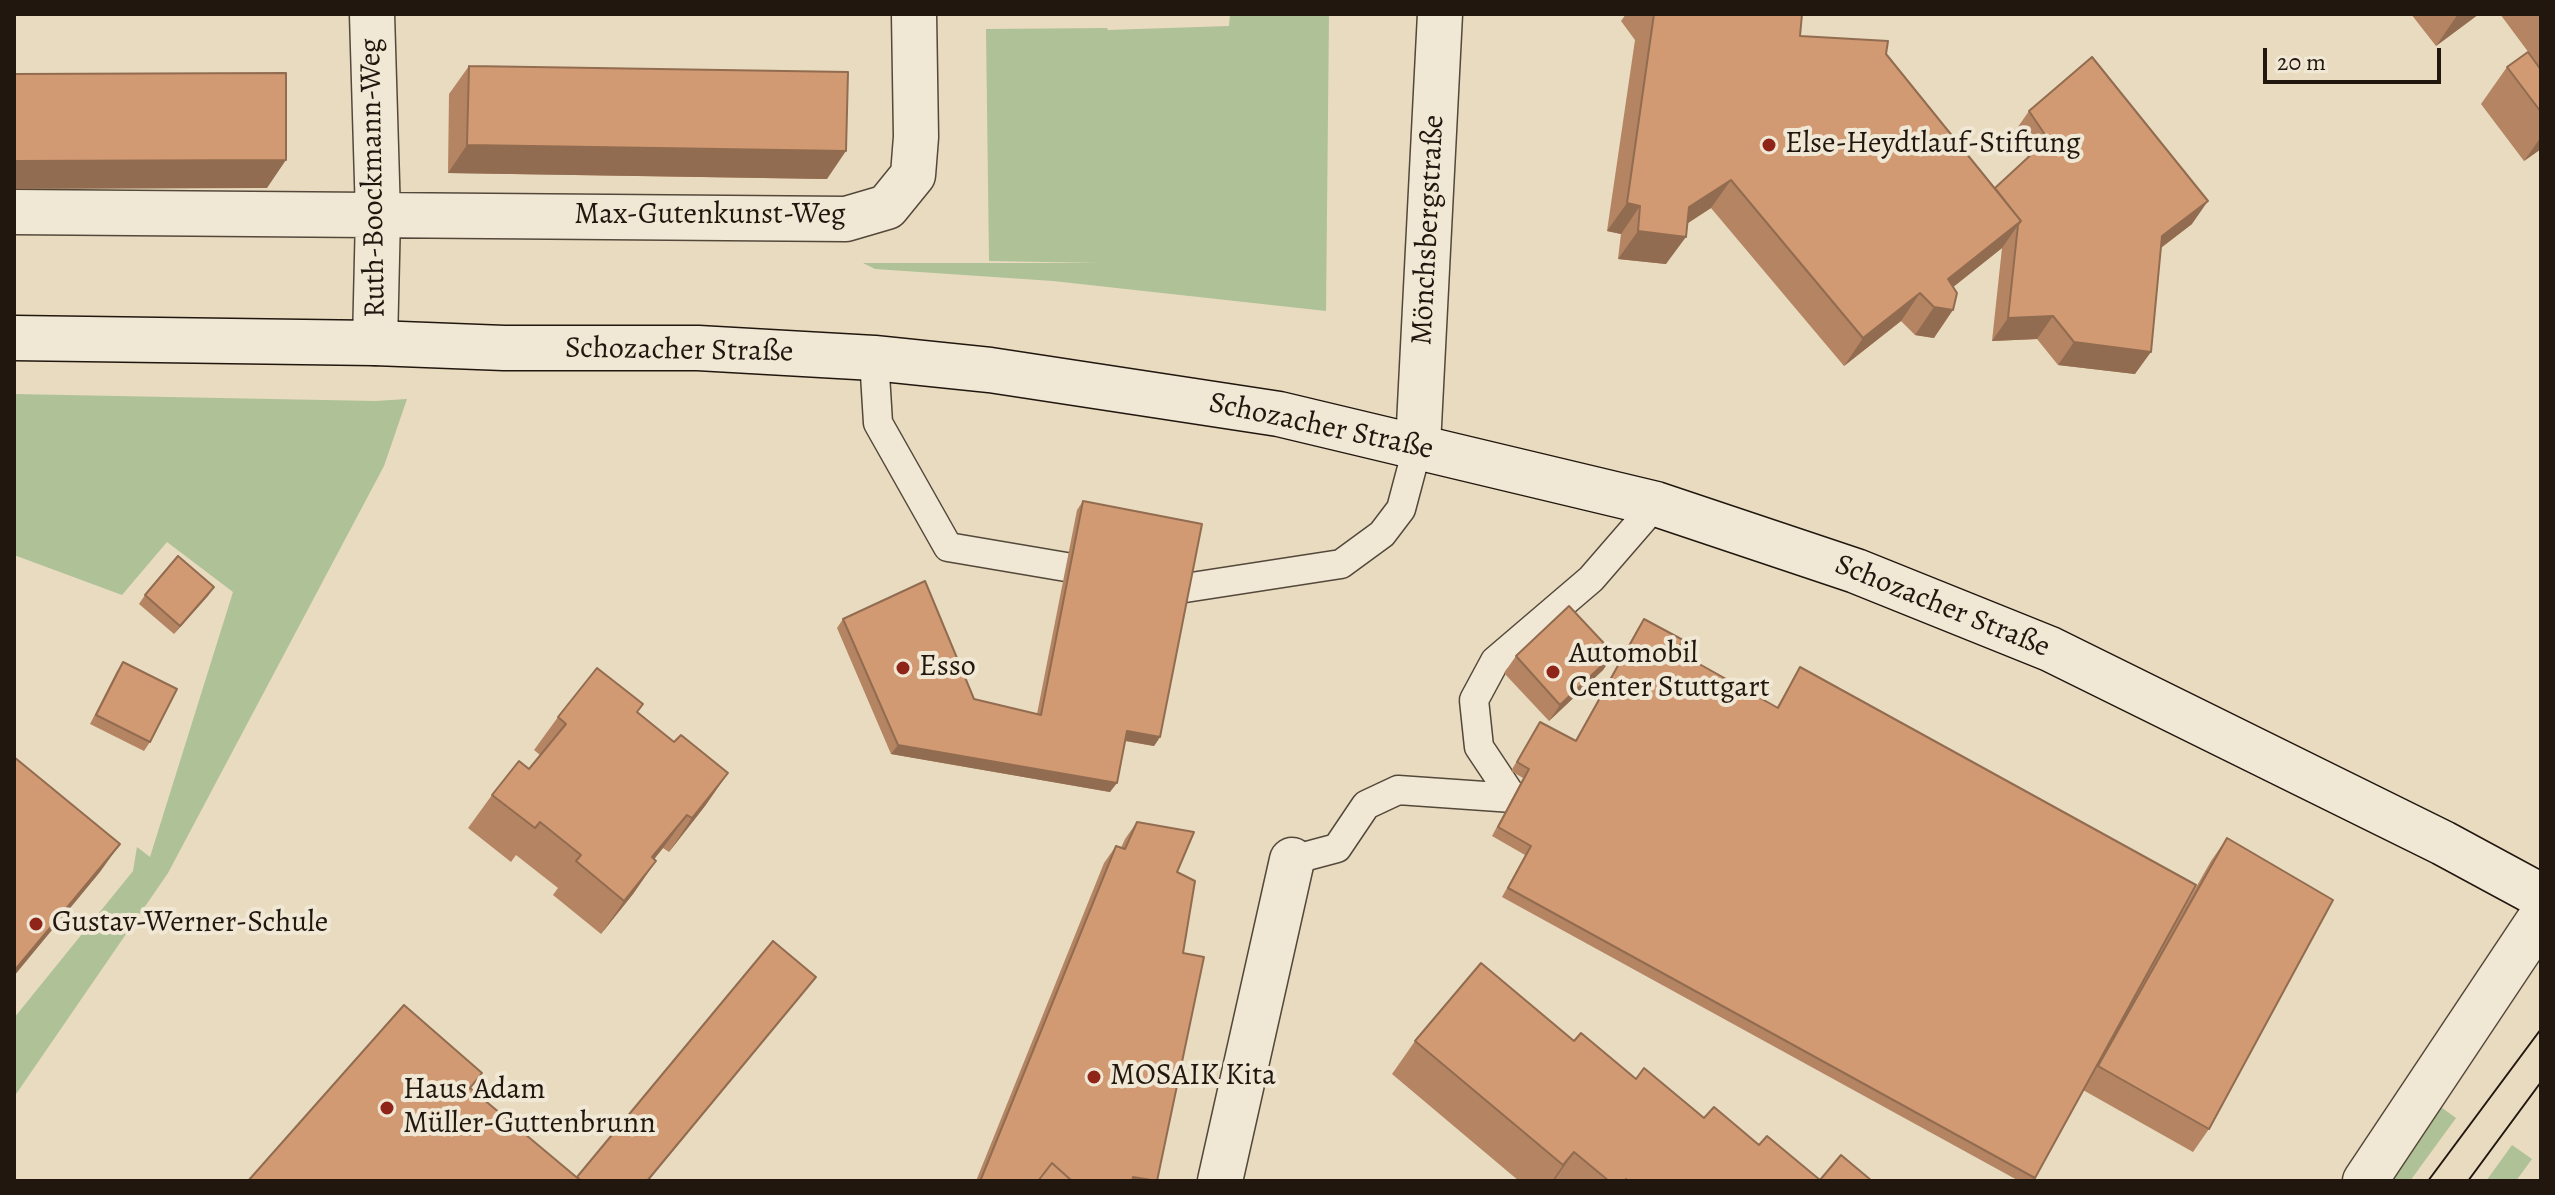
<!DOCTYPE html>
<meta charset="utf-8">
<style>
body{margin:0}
#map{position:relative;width:2555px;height:1195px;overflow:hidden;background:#e8dbbf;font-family:Alegreya,serif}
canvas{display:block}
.frame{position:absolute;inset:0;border:16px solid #22170f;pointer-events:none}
.scale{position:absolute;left:2263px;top:48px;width:178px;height:36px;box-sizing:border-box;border:4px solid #22170f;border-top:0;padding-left:10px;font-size:24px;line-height:28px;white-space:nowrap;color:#22170f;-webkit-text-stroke:6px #f0e8d5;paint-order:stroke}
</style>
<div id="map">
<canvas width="2555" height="1195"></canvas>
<div class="frame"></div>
<div class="scale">20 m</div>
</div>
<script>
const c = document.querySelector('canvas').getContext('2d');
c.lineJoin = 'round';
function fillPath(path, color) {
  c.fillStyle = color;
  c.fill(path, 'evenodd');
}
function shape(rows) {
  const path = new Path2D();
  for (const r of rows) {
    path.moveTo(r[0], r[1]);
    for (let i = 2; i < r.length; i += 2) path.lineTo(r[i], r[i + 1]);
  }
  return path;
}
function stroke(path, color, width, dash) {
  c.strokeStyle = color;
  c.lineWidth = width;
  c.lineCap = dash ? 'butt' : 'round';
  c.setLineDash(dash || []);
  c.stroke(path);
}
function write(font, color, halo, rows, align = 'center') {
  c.font = font + ' Alegreya,serif';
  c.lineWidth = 8;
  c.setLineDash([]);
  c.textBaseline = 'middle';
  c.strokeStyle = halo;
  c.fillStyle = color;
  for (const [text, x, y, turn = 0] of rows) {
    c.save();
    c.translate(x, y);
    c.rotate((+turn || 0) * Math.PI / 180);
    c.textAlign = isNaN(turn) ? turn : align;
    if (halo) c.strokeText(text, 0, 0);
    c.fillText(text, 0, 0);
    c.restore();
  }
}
const green = shape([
 [1230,14,1329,14,1326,311,1053,281,875,269,863,263,1100,263,989,261,986,29,1107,28,1108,30,1229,26],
 [14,394,375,401,407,399,384,466,168,873,14,1097,14,1018,133,871,137,847,150,857,233,592,167,542,122,595,14,555],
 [2438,1105,2456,1118,2410,1181,2392,1181],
 [2512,1145,2532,1159,2516,1181,2486,1181]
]);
const service = shape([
 [874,358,878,423,948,547,1066,567],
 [1185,588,1341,564,1382,534,1401,509,1418,445],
 [1292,860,1337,848,1366,805,1398,790,1513,798,1479,747,1474,700,1495,661,1591,579,1656,504]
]);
const minor = shape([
 [372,14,378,215,375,343],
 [14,212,846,219,887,207,913,175,916,137,914,14],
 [1418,445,1440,14],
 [1220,1181,1292,860]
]);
const tertiary = shape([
 [2365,1181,2541,917]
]);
const secondary = shape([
 [14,338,375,343,504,348,698,348,874,358,990,370,1279,414,1656,504,1856,571,2050,649,2443,843,2541,896]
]);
const tram = shape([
 [2428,1181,2541,1029],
 [2468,1181,2541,1082]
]);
const wall = shape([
 [1626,14,1802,14,1800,36,1886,54,1995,188,2028,157,2013,134,2029,111,2192,224,2161,248,2135,374,2058,365,2037,339,1992,341,2002,248,1953,287,1934,338,1915,335,1901,321,1844,366,1711,208,1687,223,1666,264,1618,259,1621,234,1607,231,1635,40,1621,21],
 [2411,14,2479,14,2436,46],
 [2500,14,2541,14,2541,149,2524,161,2481,104,2507,67,2535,61],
 [469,66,827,179,448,173,449,94],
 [1083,501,1160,737,1154,746,1125,741,1110,792,891,754,837,628,843,619,974,699,1037,714,1077,510],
 [214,587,174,634,139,604,145,595],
 [1644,619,1676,651,1777,707,1800,667,2149,970,2211,861,2227,838,2209,1129,2193,1152,2083,1090,2035,1178,2032,1181,2019,1181,1502,897,1525,855,1492,836,1523,778,1511,771,1540,722,1575,741,1638,628],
 [1614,654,1603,670,1549,721,1504,673,1516,656],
 [123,662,150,742,144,751,90,724,117,671],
 [637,712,674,742,728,773,705,806,669,852,663,848,654,859,656,861,633,894,601,934,553,895,558,888,516,855,511,862,468,828,492,795,529,769,540,755,534,750,558,717],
 [1137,822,1177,872,1183,953,1157,1181,976,1181,1104,863,1116,846,1121,848,1125,839],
 [1415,1041,1574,1041,1636,1079,1704,1118,1759,1145,1820,1180,1872,1181,1519,1181,1392,1074]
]);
const shadedWall = shape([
 [2458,14,2479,14,2436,46],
 [2541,137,2541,149,2524,161],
 [467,145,846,151,827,179,448,173],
 [286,160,267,188,14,189,14,161],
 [1731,180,1711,208,1670,235,1686,237,1666,264,1618,259,1638,231,1689,207],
 [2208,201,2192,224,2146,259,2162,236],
 [1627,203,1640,206,1621,234,1607,231],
 [2021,221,2002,248,1932,304,1948,279],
 [1920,293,1901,321,1844,366,1863,338],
 [1934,307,1953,310,1934,338,1915,335],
 [2053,316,2037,339,1992,341,2008,318],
 [2074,342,2151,352,2135,374,2058,365],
 [214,587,208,596,174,634,180,626],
 [1614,654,1603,670,1549,721,1560,705],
 [1127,731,1160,737,1154,746,1121,740],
 [898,745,1117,783,1110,792,891,754],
 [728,773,705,806,669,852,692,818],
 [687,815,663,848,629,891,652,857],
 [120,844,100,872,14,976,14,971],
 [656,861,633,894,601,934,624,901],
 [816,977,648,1181,647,1181],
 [1574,1152,1554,1181,1552,1181,1563,1165],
 [1133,1177,1154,1181,1130,1181]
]);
const building = shape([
 [1654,14,1802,14,1800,36,1888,41,1886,54,2021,221,1948,279,1957,293,1953,310,1934,307,1920,293,1863,338,1731,180,1689,207,1686,237,1638,231,1640,206,1627,203,1654,14],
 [2528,52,2541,70,2541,112,2507,67,2528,52],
 [2092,57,2208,201,2162,236,2151,352,2074,342,2053,316,2008,318,2018,225,2021,221,1995,188,2048,139,2029,111,2092,57],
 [469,66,848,72,846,151,467,145,469,66],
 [286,73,286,160,14,161,14,74,286,73],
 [1083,501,1202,524,1160,737,1127,731,1117,783,898,745,843,619,925,581,974,699,1041,715,1083,501],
 [178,556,214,587,180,626,145,595,178,556],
 [1569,606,1614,654,1560,705,1516,656,1569,606],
 [1644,619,1683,640,1676,651,1778,708,1800,667,2196,885,2035,1178,1508,888,1531,846,1498,827,1529,769,1517,762,1540,722,1576,741,1644,619],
 [123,662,177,689,150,742,96,715,123,662],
 [597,668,643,704,637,712,674,742,681,735,728,773,692,818,687,815,652,857,656,861,624,901,576,861,581,855,540,822,535,828,492,795,519,761,529,769,566,724,558,717,597,668],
 [14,757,120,844,14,971,14,757],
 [1137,822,1194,832,1177,872,1195,881,1183,953,1204,957,1157,1181,1133,1177,1132,1181,1072,1181,1052,1163,1038,1181,983,1181,981,1179,1116,846,1125,849,1137,822],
 [2227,838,2333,900,2209,1129,2098,1066,2227,838],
 [773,941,816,977,647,1181,581,1181,577,1177,773,941],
 [1481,963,1574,1041,1581,1033,1636,1079,1644,1068,1704,1118,1714,1107,1759,1145,1767,1136,1820,1180,1841,1155,1872,1181,1629,1181,1626,1179,1625,1181,1609,1181,1574,1152,1563,1165,1415,1041,1481,963],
 [404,1005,482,1073,470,1088,581,1181,248,1181,404,1005],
 [1052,1163,1072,1181,1038,1181,1052,1163]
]);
const markers = [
 [1769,145,8,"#8f2418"],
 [903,668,8,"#8f2418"],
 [1553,672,8,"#8f2418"],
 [36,924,8,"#8f2418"],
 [1094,1077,8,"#8f2418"],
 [387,1108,8,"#8f2418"]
];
const poiNames = [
 ["Else-Heydtlauf-Stiftung",1785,145],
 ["Automobil",1569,655],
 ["Center Stuttgart",1569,689],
 ["Esso",919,668],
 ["Gustav-Werner-Schule",52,924],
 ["MOSAIK Kita",1110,1077],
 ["Haus Adam",403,1091],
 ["Müller-Guttenbrunn",403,1125]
];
const streetNames = [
 ["Ruth-Boockmann-Weg",374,178,-91],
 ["Max-Gutenkunst-Weg",710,216],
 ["Mönchsbergstraße",1429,230,-87],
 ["Schozacher Straße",679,351,1],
 ["Schozacher Straße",1321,427,12],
 ["Schozacher Straße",1942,607,22]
];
fillPath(green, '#afc197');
stroke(service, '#54483b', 31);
stroke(minor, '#54483b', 47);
stroke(tertiary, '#54483b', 47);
stroke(secondary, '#22170f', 47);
stroke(service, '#f0e8d5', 28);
stroke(minor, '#f0e8d5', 44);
stroke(tertiary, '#f0e8d5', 44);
stroke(secondary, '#f0e8d5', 44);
stroke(tram, '#22170f', 2);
fillPath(wall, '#b48463');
fillPath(shadedWall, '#926c50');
fillPath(building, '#d19a73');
stroke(building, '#926c50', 2);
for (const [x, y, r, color] of markers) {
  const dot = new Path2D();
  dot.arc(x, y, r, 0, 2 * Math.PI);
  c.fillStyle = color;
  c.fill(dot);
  stroke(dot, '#f0e8d5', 3);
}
write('30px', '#22170f', '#f0e8d5', poiNames, 'left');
write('30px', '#22170f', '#f0e8d5', streetNames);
</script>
